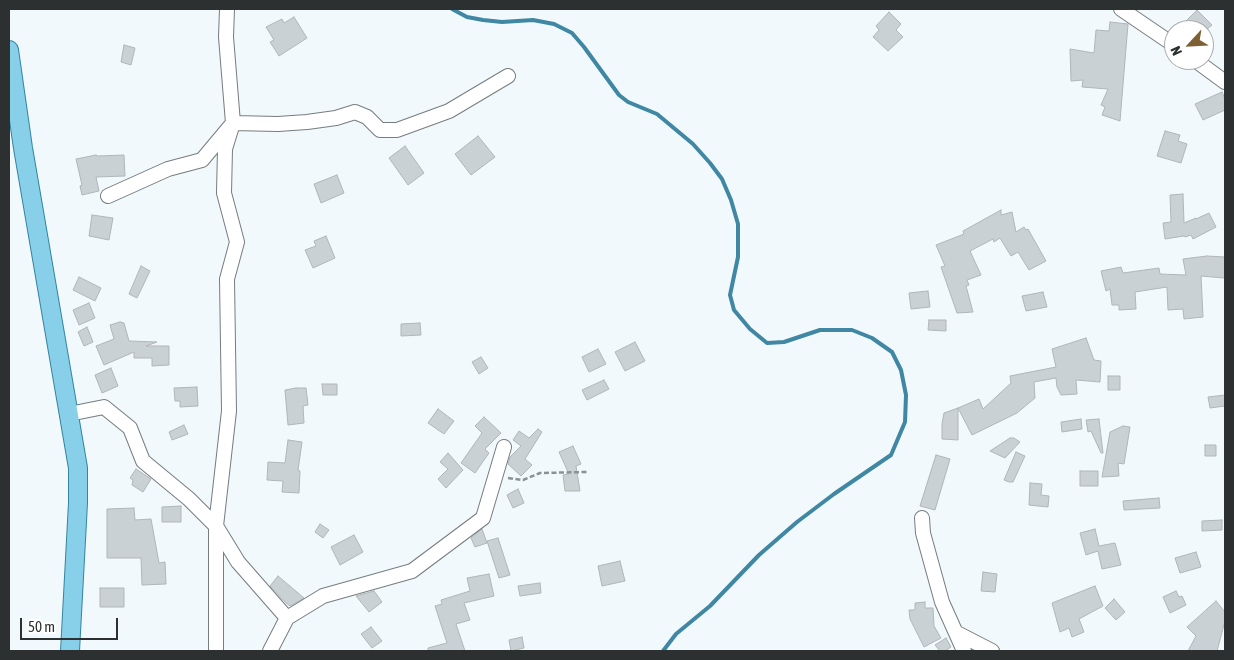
<!DOCTYPE html>
<style>
body{margin:0}
#map{position:relative;width:1234px;height:660px;overflow:hidden;background:#f2f9fc;font-family:"Asap Condensed",sans-serif}
canvas{display:block}
.frame{position:absolute;inset:0;border:10px solid #2d3031;pointer-events:none}
.north{position:absolute;left:1164px;top:20px;width:50px;height:50px;box-sizing:border-box;background:#fff;border:1px solid #abacad;border-radius:50%;rotate:245deg;font-size:14px;font-weight:700;line-height:20px;text-align:center;color:#2d3031}
.north::after{content:'';display:block;margin:auto;width:18px;height:22px;background:#7d6134;clip-path:polygon(50% 0,100% 100%,50% 72%,0 100%)}
.scale{position:absolute;left:20px;top:618px;width:98px;height:22px;box-sizing:border-box;border:2px solid #2d3031;border-top:0;padding-left:6px;font-size:15px;line-height:18px;white-space:nowrap;color:#2d3031;-webkit-text-stroke:4px #fff;paint-order:stroke}
</style>
<div id="map">
<canvas width="1234" height="660"></canvas>
<div class="frame"></div>
<div class="north">N</div>
<div class="scale">50 m</div>
</div>
<script>
const c = document.querySelector('canvas').getContext('2d');
c.lineJoin = 'round';
function shape(rows) {
  const path = new Path2D();
  for (const r of rows) {
    path.moveTo(r[0], r[1]);
    for (let i = 2; i < r.length; i += 2) path.lineTo(r[i], r[i + 1]);
  }
  return path;
}
function stroke(path, color, width, dash) {
  c.strokeStyle = color;
  c.lineWidth = width;
  c.lineCap = dash ? 'butt' : 'round';
  c.setLineDash(dash || []);
  c.stroke(path);
}
function fillPath(path, color) {
  c.fillStyle = color;
  c.fill(path, 'evenodd');
}
const stream = shape([
 [452,9,467,17,483,20,502,22,533,20,554,24,572,33,584,47,619,95,628,102,657,114,693,144,710,163,722,179,731,200,738,224,738,257,730,295,734,310,750,329,767,343,784,342,820,330,852,330,872,338,892,352,901,370,906,395,905,422,891,455,834,494,797,522,759,555,710,606,676,634,663,651]
]);
const building = shape([
 [1197,10,1212,25,1206,30,1191,30,1184,23,1197,10],
 [889,12,901,24,896,30,903,37,888,51,873,37,879,30,876,26,889,12],
 [294,17,307,38,279,56,270,42,274,40,266,27,282,19,284,23,294,17],
 [1110,22,1128,24,1120,121,1102,115,1105,107,1101,105,1108,89,1082,87,1083,80,1071,81,1070,49,1094,53,1096,30,1109,31,1110,22],
 [124,45,135,48,131,65,121,62,124,45],
 [1222,92,1225,99,1225,110,1203,120,1195,104,1222,92],
 [1165,131,1180,135,1178,141,1187,144,1181,163,1157,156,1165,131],
 [478,136,495,157,471,175,455,154,478,136],
 [405,146,424,173,408,185,389,158,405,146],
 [96,155,97,156,124,155,125,176,96,177,99,191,82,195,80,186,82,185,76,159,96,155],
 [337,175,344,193,321,203,314,184,337,175],
 [1183,194,1184,223,1196,218,1196,219,1209,213,1216,227,1193,239,1191,235,1185,237,1184,236,1165,239,1163,223,1171,222,1170,195,1183,194],
 [1001,210,1001,215,1012,212,1016,232,1024,227,1026,230,1028,229,1046,261,1029,270,1018,252,1011,256,1000,238,994,242,993,239,970,251,981,275,967,280,969,285,966,286,973,312,957,313,941,267,945,266,936,245,964,234,963,231,1001,210],
 [92,215,113,218,109,240,89,236,92,215],
 [326,236,335,258,313,268,305,250,316,246,314,241,326,236],
 [1207,256,1225,257,1225,275,1224,278,1201,276,1203,317,1184,319,1183,309,1168,310,1167,287,1135,292,1136,309,1119,310,1119,305,1112,305,1110,289,1106,291,1101,271,1121,267,1123,273,1159,268,1160,274,1186,275,1183,259,1207,256],
 [141,266,150,271,137,298,129,294,141,266],
 [79,277,101,288,95,301,73,290,79,277],
 [928,291,930,307,911,309,909,293,928,291],
 [1043,292,1047,307,1026,311,1022,296,1043,292],
 [89,303,95,318,79,325,73,310,89,303],
 [929,320,946,320,946,331,928,330,929,320],
 [120,322,124,323,129,341,157,342,146,346,169,346,169,365,152,366,152,358,134,358,134,352,104,365,96,346,114,339,110,325,120,322],
 [420,323,421,335,401,336,401,324,420,323],
 [87,327,93,342,84,346,78,332,87,327],
 [1086,338,1094,360,1101,361,1100,382,1076,380,1077,394,1061,395,1057,387,1056,378,1034,382,1035,398,1017,413,972,435,958,408,979,399,983,409,1011,383,1010,376,1056,367,1052,349,1086,338],
 [635,342,645,361,625,371,615,352,635,342],
 [598,349,606,364,589,372,582,357,598,349],
 [481,357,488,368,479,374,472,362,481,357],
 [111,368,118,386,102,393,95,375,111,368],
 [1108,376,1120,376,1120,390,1108,390,1108,376],
 [604,380,609,389,587,400,582,390,604,380],
 [322,384,337,384,337,395,323,395,322,384],
 [197,387,198,406,180,407,180,401,175,401,174,388,197,387],
 [296,388,306,388,308,405,303,406,304,423,288,425,285,390,296,388],
 [1225,395,1225,406,1210,408,1208,397,1225,395],
 [958,408,958,440,942,439,942,424,944,413,958,408],
 [438,409,454,421,444,434,428,423,438,409],
 [484,417,501,433,485,449,489,453,475,473,461,463,482,433,475,426,484,417],
 [1081,419,1082,429,1062,432,1061,422,1081,419],
 [1099,419,1103,453,1101,453,1091,431,1088,432,1086,420,1099,419],
 [184,425,188,434,172,440,169,432,184,425],
 [1123,426,1130,427,1124,464,1118,463,1119,476,1102,477,1110,432,1123,426],
 [538,429,542,432,525,459,532,465,521,476,508,464,510,457,521,446,513,440,519,431,529,438,538,429],
 [1010,438,1014,438,1020,442,1005,458,990,451,1010,438],
 [288,440,302,442,298,470,300,471,299,493,282,492,283,481,267,480,268,462,285,463,288,440],
 [1205,445,1216,445,1216,456,1205,456,1205,445],
 [573,446,581,464,576,466,580,491,565,491,563,475,569,474,559,452,573,446],
 [1016,452,1025,456,1013,482,1009,482,1004,480,1016,452],
 [448,453,463,470,446,488,438,479,448,469,440,462,448,453],
 [936,455,950,459,935,510,920,506,936,455],
 [136,469,151,479,143,492,132,485,133,480,130,478,136,469],
 [1080,471,1098,471,1098,486,1080,486,1080,471],
 [1030,483,1042,484,1041,495,1049,496,1048,507,1029,505,1030,483],
 [518,489,524,503,513,508,507,495,518,489],
 [1159,498,1160,508,1124,510,1123,501,1159,498],
 [181,506,181,522,162,522,162,507,181,506],
 [134,508,135,520,151,519,159,563,165,562,166,584,142,585,141,558,107,558,107,509,134,508],
 [1222,520,1222,530,1202,531,1202,521,1222,520],
 [320,524,329,530,323,538,315,532,320,524],
 [482,529,487,543,475,547,471,538,482,529],
 [1095,529,1099,546,1115,543,1121,565,1102,569,1098,551,1086,555,1080,533,1095,529],
 [354,535,363,552,340,565,331,547,354,535],
 [498,538,510,575,499,578,487,541,498,538],
 [1196,552,1201,567,1180,573,1175,558,1196,552],
 [620,561,625,581,602,586,598,566,620,561],
 [983,572,997,574,995,592,981,591,983,572],
 [489,574,494,596,464,603,470,620,456,624,465,651,428,651,428,648,447,643,435,606,442,604,441,600,470,591,467,578,489,574],
 [278,576,304,598,290,606,286,603,270,586,278,576],
 [540,583,541,593,520,596,518,586,540,583],
 [1095,586,1103,606,1079,619,1084,632,1072,637,1069,628,1060,632,1052,603,1095,586],
 [100,588,124,588,124,607,100,607,100,588],
 [374,591,382,602,369,612,356,596,374,591],
 [1176,591,1179,597,1182,596,1186,605,1170,613,1163,597,1176,591],
 [1114,599,1125,612,1116,620,1105,608,1114,599],
 [1216,601,1225,612,1225,621,1217,651,1188,651,1196,636,1187,627,1216,601],
 [925,602,925,608,933,608,934,626,941,638,924,647,910,619,909,610,915,610,915,603,925,602],
 [371,627,382,641,372,648,361,634,371,627],
 [522,637,524,648,511,651,509,640,522,637],
 [946,638,951,647,945,651,940,651,935,645,946,638]
]);
const path = shape([
 [508,478,523,480,540,473,587,472]
]);
const minor = shape([
 [1121,9,1174,45],
 [1195,60,1225,82],
 [108,196,168,169,202,160,233,123,278,124,307,122,336,118,355,112,367,117,380,130,397,130,449,111,508,76],
 [69,414,104,407,130,428,143,461,189,499,216,526,238,562,287,618],
 [922,518,923,533,942,602,964,651],
 [957,633,992,651],
 [216,651,216,526,229,411,227,279,237,242,224,193,225,149,233,123,226,37,227,9],
 [270,651,287,618,323,596,412,571,483,518,504,447]
]);
const major = shape([
 [9,50,23,148,78,468,78,503,70,651]
]);
stroke(stream, '#4087a3', 4);
fillPath(building, '#cad1d4');
stroke(building, '#afb6b9', 1);
stroke(minor, '#767c7f', 16);
stroke(major, '#3584a0', 20);
stroke(path, '#8c9193', 2.5, [5, 2.5]);
stroke(minor, '#fff', 14);
stroke(major, '#88d0ea', 18);
</script>
